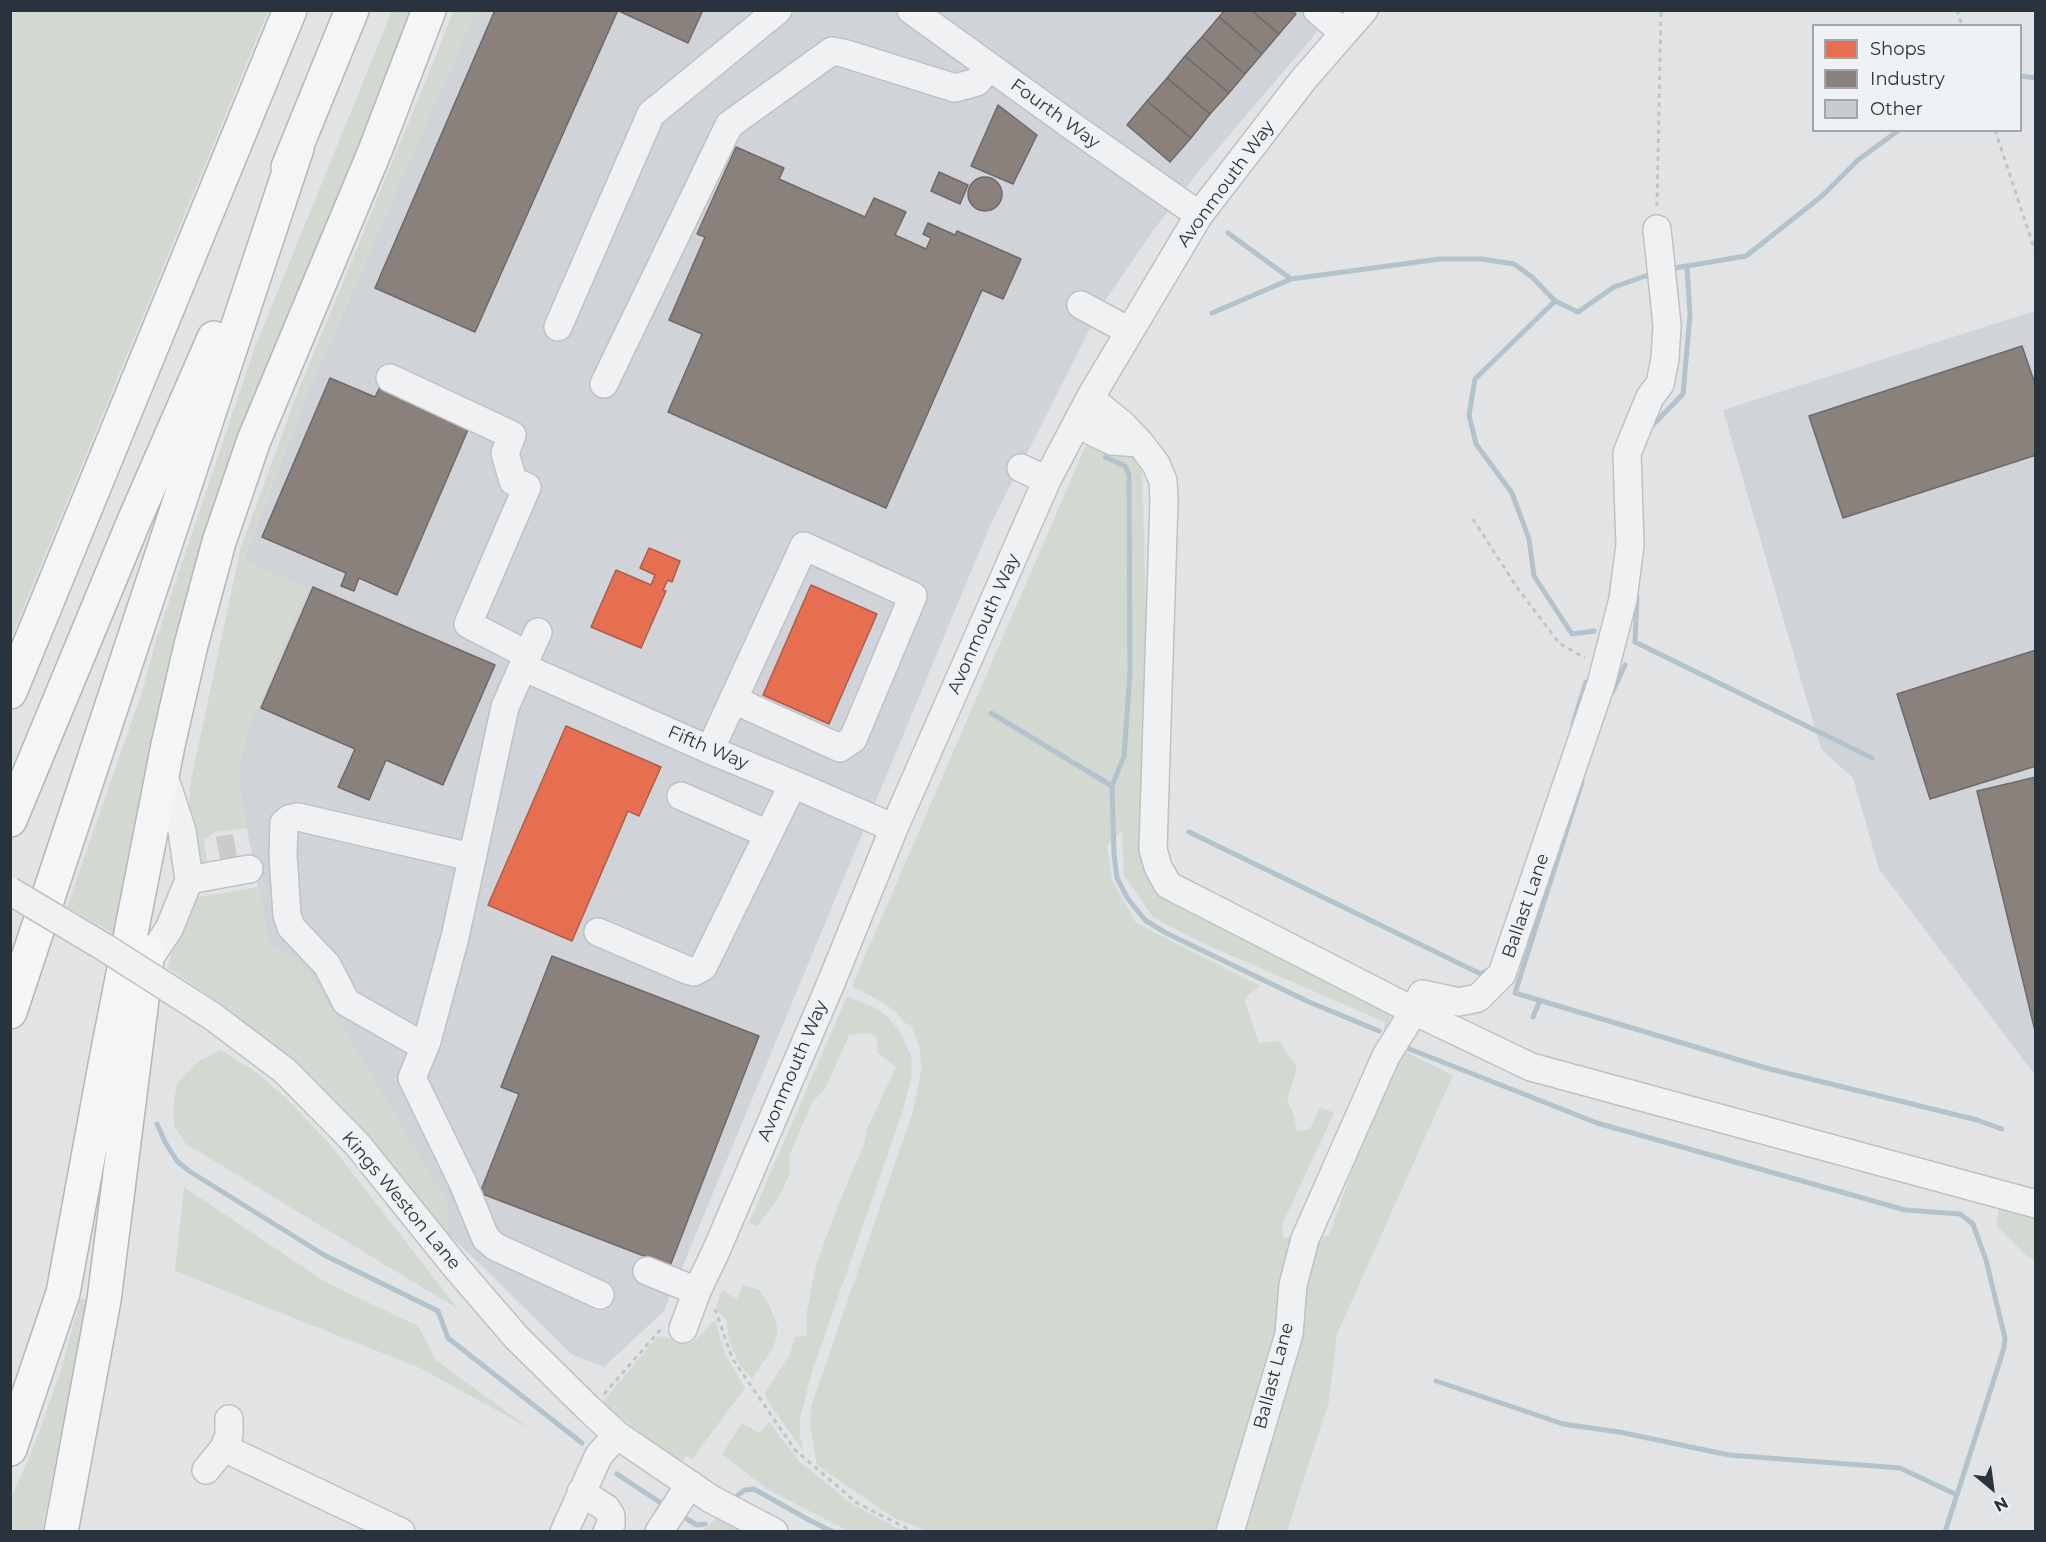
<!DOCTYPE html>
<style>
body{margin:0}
#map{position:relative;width:2046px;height:1542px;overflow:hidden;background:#e1e3e5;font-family:Montserrat,sans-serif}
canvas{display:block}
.frame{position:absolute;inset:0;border:12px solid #2a333d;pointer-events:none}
.legend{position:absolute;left:1812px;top:24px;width:210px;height:108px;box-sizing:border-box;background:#eff2f5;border:2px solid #a0a6ab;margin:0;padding:8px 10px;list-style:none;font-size:18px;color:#2a333d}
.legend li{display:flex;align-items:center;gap:12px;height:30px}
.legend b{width:30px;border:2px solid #a0a6ab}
.north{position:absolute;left:1962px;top:1458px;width:60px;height:60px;-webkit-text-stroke:4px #eff2f5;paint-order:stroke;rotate:151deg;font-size:16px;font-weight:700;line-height:24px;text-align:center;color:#2a333d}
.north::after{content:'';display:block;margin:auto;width:21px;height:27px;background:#2a333d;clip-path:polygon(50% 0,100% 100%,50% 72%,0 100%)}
</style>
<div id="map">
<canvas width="2046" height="1542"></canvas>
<div class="frame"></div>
<ul class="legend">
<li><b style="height:16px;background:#e76f51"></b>Shops</li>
<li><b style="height:16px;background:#8a817c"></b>Industry</li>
<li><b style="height:16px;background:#c9cbcd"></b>Other</li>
</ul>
<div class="north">N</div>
</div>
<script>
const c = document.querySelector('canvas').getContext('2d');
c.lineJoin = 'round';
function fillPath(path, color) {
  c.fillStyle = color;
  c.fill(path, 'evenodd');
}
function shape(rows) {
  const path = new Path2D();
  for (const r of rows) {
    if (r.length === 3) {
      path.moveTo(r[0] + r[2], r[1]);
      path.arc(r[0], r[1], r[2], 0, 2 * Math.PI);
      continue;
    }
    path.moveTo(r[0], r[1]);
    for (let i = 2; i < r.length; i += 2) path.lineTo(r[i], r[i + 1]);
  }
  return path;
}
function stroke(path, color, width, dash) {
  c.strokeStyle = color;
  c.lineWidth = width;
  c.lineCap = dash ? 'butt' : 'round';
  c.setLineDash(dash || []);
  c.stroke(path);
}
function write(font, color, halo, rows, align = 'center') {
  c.font = font + ' Montserrat,sans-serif';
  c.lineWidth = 6;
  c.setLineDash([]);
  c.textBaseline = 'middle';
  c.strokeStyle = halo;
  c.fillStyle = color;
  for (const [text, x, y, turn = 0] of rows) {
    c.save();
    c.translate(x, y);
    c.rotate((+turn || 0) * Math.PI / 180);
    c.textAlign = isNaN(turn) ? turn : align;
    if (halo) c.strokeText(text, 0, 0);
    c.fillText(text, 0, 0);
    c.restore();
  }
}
const built = shape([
 [475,11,1335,11,1203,166,1152,232,1101,307,990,526,664,1311,604,1367,571,1354,481,1265,448,1234,446,1201,298,960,269,946,237,775,247,733,243,561,308,391],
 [2035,311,2035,1075,1879,869,1853,778,1821,749,1723,410]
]);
const green = shape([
 [11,10,268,11,11,638,10,11],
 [392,11,416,11,260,392,114,934,67,907,142,692,158,634,255,347],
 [453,11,477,11,351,292,308,391,243,560,308,588,247,733,237,775,247,828,215,832,204,840,207,863,194,869,189,841,189,803,191,780,241,547,295,399,435,58],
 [1095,444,1135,456,1142,467,1147,655,1140,851,1142,865,1154,888,1170,903,1401,1017,1382,1039,1385,1022,1200,942,1153,917,1124,876,1122,830,1107,846,1112,880,1136,923,1260,986,1244,999,1259,1043,1279,1041,1297,1068,1287,1099,1294,1115,1297,1132,1310,1129,1320,1107,1334,1113,1282,1225,1283,1238,1329,1236,1387,1070,1401,1050,1453,1075,1337,1334,1329,1401,1287,1531,928,1531,894,1518,817,1465,810,1425,812,1404,912,1114,922,1067,919,1046,911,1025,906,1024,896,1012,884,1003,852,986,1085,447],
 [195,886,198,897,258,887,269,946,298,960,317,984,446,1201,448,1234,439,1234,302,1072,228,1009,167,967],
 [847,996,871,1006,886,1015,901,1033,912,1059,911,1078,902,1113,812,1372,800,1418,800,1436,804,1452,766,1399,765,1392,790,1354,795,1337,807,1336,807,1311,816,1265,839,1203,864,1145,867,1129,896,1067,877,1052,877,1039,869,1033,849,1035,826,1087,812,1103,789,1156,790,1173,779,1197,757,1226,749,1223],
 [221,1050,253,1070,284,1096,329,1143,458,1309,186,1144,174,1126,173,1106,177,1083,199,1061],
 [184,1187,327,1283,418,1326,436,1360,529,1428,420,1368,175,1271],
 [2000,1203,2035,1211,2035,1260,2027,1256,1996,1225],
 [743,1285,759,1290,768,1302,777,1325,777,1335,774,1346,752,1379,739,1364,734,1352,729,1339,726,1319,716,1309,722,1289,736,1300],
 [80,1299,87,1299,42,1531,11,1531,11,1498,34,1446,62,1367],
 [715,1320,725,1354,745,1388,692,1459,686,1455,682,1463,659,1447,602,1403,658,1336,666,1337,681,1342,693,1342],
 [769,1422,798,1460,805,1466,852,1504,903,1531,848,1531,767,1489,722,1454,742,1423,759,1433],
 [719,1516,751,1532,701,1532]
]);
const shops = shape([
 [649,548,680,561,672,582,668,580,663,590,666,591,641,648,591,627,616,570,651,585,655,575,640,568,649,548],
 [811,585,877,614,829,724,763,695,811,585],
 [566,726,661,767,639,816,628,811,572,941,488,905,566,726]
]);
const industry = shape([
 [495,10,618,10,475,332,375,288,495,10],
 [622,10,703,10,688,43,621,12,622,10],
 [1225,10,1251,10,1279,34,1262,54,1219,17,1225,10],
 [1251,10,1291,10,1296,14,1279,34,1251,10],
 [1219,17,1262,54,1245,74,1202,37,1219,17],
 [1202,37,1245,74,1229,93,1185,56,1202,37],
 [1185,56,1229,93,1210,114,1167,78,1185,56],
 [1167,78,1210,114,1191,138,1147,101,1167,78],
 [1147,101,1191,138,1170,162,1127,125,1147,101],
 [998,105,1037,135,1013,184,971,166,998,105],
 [736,147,784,168,779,179,865,217,874,198,906,212,895,235,926,249,931,238,923,234,928,223,955,235,957,231,1021,259,1003,299,982,290,886,508,668,412,702,334,669,320,705,237,697,234,736,147],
 [939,172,968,185,960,204,931,191,939,172],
 [985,194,17],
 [2022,346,2036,387,2036,455,1843,518,1809,416,2022,346],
 [330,378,375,397,380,387,470,425,397,595,359,578,354,591,341,586,346,573,262,537,330,378],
 [313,587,495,665,443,785,386,760,369,800,338,787,355,749,261,708,313,587],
 [2036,650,2036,766,1930,799,1897,694,2036,650],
 [2036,777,2036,1035,1977,791,2036,777],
 [552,956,759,1036,670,1266,480,1193,519,1094,501,1087,552,956]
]);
const stream = shape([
 [2020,76,2036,78],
 [1228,233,1291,279,1440,259,1482,259,1514,264,1532,277,1555,301,1578,312,1614,287,1651,274],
 [1675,268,1746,256,1822,196,1858,160,1899,130],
 [1555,301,1475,379,1469,415,1476,444,1512,493,1529,539,1534,576,1572,634,1594,631],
 [1212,313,1291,279],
 [1648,430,1683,394,1690,315,1687,266],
 [1105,457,1125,466,1129,475,1130,673,1124,756,1112,786,1114,854,1117,878,1128,899,1145,920,1166,933,1309,1002,1379,1031],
 [1637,596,1635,642,1872,758],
 [1612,693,1625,665],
 [991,713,1112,786],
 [1573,724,1586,682],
 [1582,782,1515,993,1766,1068,1977,1120,2002,1129],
 [1189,832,1481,974,1490,969],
 [1533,1017,1540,1000],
 [1407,1048,1597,1123,1905,1210,1960,1214,1973,1224,1986,1260,2005,1338,2004,1348,1945,1532],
 [157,1124,165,1142,177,1161,189,1171,324,1255,438,1311,448,1338,582,1443],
 [1436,1381,1563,1424,1619,1432,1729,1455,1900,1468,1957,1495],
 [617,1474,667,1507],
 [738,1495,745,1490,754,1489,809,1520,833,1532],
 [680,1515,697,1525,705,1524]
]);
const building = shape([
 [233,834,237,857,220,859,216,837]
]);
const path = shape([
 [1957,10,1962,26],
 [1995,130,2036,254],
 [1657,206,1661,10],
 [1473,519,1516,586,1559,643,1585,658],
 [714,1310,716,1311,732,1358,795,1450,857,1503,914,1532],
 [604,1394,661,1329]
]);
const minor = shape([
 [911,10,1072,126,1199,215],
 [1317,10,1344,33],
 [1081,305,1129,331],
 [558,327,651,114,778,10],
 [390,378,512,435,505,453,513,481,527,487,468,624,528,655],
 [604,384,729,125,832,51,843,53,955,88,977,82,990,67],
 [1077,424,1112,441,1140,443,1123,425,1090,398],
 [1140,443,1156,464,1163,481,1164,500,1153,849,1158,867,1168,885,1414,1011,1531,1067,2036,1204],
 [1021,468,1047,480],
 [538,632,505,707,455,937,427,1041,412,1078,463,1183,486,1239,496,1247,600,1295],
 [523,667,710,750,793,784,894,828],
 [710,750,804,546,913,596,853,739,840,748,734,700],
 [681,796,768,834],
 [189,880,249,869],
 [598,932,687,970,694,972,703,967,793,784],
 [147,962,169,929,189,880,182,831,167,785],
 [212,1016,285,1071,357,1144,455,1266,516,1337,589,1409,617,1435,711,1499,774,1532],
 [425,1047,346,1002,327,965,291,927,287,915,283,855,284,823,289,819,298,817,471,857],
 [647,1271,697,1291],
 [683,1329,697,1291,716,1251,831,983,894,828,1047,480,1090,398,1199,215,1303,80,1364,10],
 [224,1448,401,1532],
 [206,1470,224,1448,229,1435,229,1419],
 [581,1492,606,1508,611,1516,611,1524,607,1532],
 [564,1532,599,1455,617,1435],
 [659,1532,690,1484],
 [1230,1532,1289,1334,1293,1285,1305,1239,1386,1056,1414,1011,1422,994,1459,1002,1478,998,1502,974,1601,684,1623,599,1630,545,1627,453,1650,397,1660,384,1665,359,1667,325,1657,229]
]);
const highway = shape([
 [288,167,352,10],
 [10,692,290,10],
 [10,820,134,521,214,338],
 [10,1012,297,148],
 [10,1449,63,1293,106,1060,168,745,191,645,219,542,254,440,375,151,429,10],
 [61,1532,104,1300,148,952]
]);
const minorBridge = shape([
 [10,891,104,947,212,1016]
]);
const streetNames = [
 ["Fourth Way",1055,114,36],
 ["Avonmouth Way",1226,184,-54],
 ["Avonmouth Way",984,624,-66],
 ["Fifth Way",708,748,23],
 ["Ballast Lane",1526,906,-71],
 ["Avonmouth Way",793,1071,-67],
 ["Kings Weston Lane",401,1201,50],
 ["Ballast Lane",1274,1376,-75]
];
fillPath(built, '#d0d3d8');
fillPath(green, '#d3d9d1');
fillPath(shops, '#e76f51');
stroke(shops, '#ae5d4b', 1.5);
fillPath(industry, '#8a817c');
stroke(industry, '#6d6a69', 1.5);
stroke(stream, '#b2c3ce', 5);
fillPath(building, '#c9cbcd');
stroke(minor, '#bfc1c3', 30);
stroke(highway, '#b3b6ba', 36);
stroke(path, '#c1c4c6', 3, [4.5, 4.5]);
stroke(minor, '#f0f1f3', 27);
stroke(highway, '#f5f5f6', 33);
stroke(minorBridge, '#bfc1c3', 30, []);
stroke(minorBridge, '#f0f1f3', 27);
write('18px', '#2a333d', '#eff2f5', streetNames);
</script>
